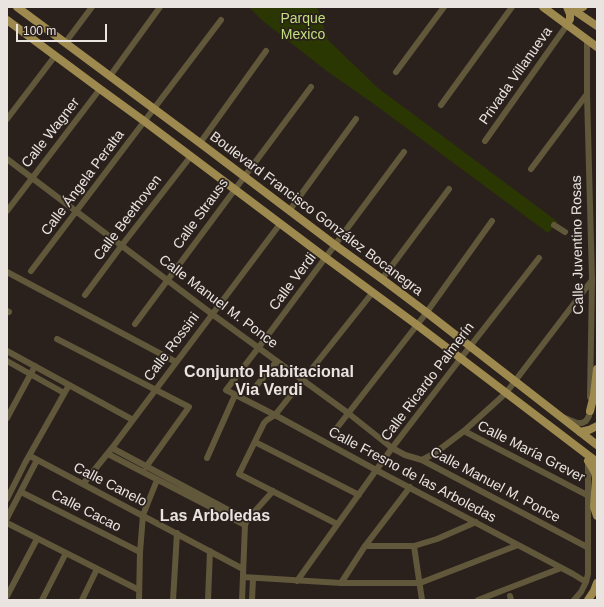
<!DOCTYPE html>
<meta charset="utf-8">
<style>
body{margin:0}
#map{position:relative;width:604px;height:607px;overflow:hidden;background:#2a211d;font-family:Arial,sans-serif}
canvas{display:block}
.frame{position:absolute;inset:0;border:8px solid #eae4e1;pointer-events:none}
.scale{position:absolute;left:16px;top:24px;width:91px;height:18px;box-sizing:border-box;border:2px solid #eae4e1;border-top:0;padding-left:5px;font-size:12px;line-height:14px;white-space:nowrap;color:#eae4e1;-webkit-text-stroke:3px #2a211d;paint-order:stroke}
</style>
<div id="map">
<canvas width="604" height="607"></canvas>
<div class="frame"></div>
<div class="scale">100 m</div>
</div>
<script>
const c = document.querySelector('canvas').getContext('2d');
c.lineJoin = 'round';
function fillPath(path, color) {
  c.fillStyle = color;
  c.fill(path, 'evenodd');
}
function shape(rows) {
  const path = new Path2D();
  for (const r of rows) {
    path.moveTo(r[0], r[1]);
    for (let i = 2; i < r.length; i += 2) path.lineTo(r[i], r[i + 1]);
  }
  return path;
}
function stroke(path, color, width, dash) {
  c.strokeStyle = color;
  c.lineWidth = width;
  c.lineCap = dash ? 'butt' : 'round';
  c.setLineDash(dash || []);
  c.stroke(path);
}
function write(font, color, halo, rows, align = 'center') {
  c.font = font + ' Arial,sans-serif';
  c.lineWidth = 3.5;
  c.setLineDash([]);
  c.textBaseline = 'middle';
  c.strokeStyle = halo;
  c.fillStyle = color;
  for (const [text, x, y, turn = 0] of rows) {
    c.save();
    c.translate(x, y);
    c.rotate((+turn || 0) * Math.PI / 180);
    c.textAlign = isNaN(turn) ? turn : align;
    if (halo) c.strokeText(text, 0, 0);
    c.fillText(text, 0, 0);
    c.restore();
  }
}
const green = shape([
 [249,7,317,7,328,40,378,88,558,222,548,233,374,104,328,72,263,21]
]);
const minor = shape([
 [587,40,587,94,592,280,590,397],
 [65,43,92,7],
 [396,72,444,7],
 [110,76,160,7],
 [441,105,512,7],
 [7,119,55,56],
 [485,141,567,25],
 [200,143,266,51],
 [404,152,259,347,226,390,275,415,376,470,573,574,586,582],
 [7,159,212,314,348,413,392,448,405,455,422,460,587,547],
 [531,169,587,94],
 [7,211,100,89],
 [289,211,356,119],
 [554,225,565,232],
 [31,271,221,20],
 [7,272,176,362],
 [382,279,449,189],
 [85,295,122,245,191,156],
 [7,311,9,312],
 [135,324,311,87],
 [57,339,189,407,146,467],
 [7,351,133,420],
 [7,361,64,393],
 [257,385,277,361],
 [7,418,35,366],
 [565,418,577,423,582,423,586,421,589,416,590,409],
 [336,429,424,316,492,221],
 [464,431,587,495],
 [255,442,359,495],
 [112,448,247,520],
 [108,454,245,525],
 [30,456,243,569],
 [207,458,235,395],
 [422,460,435,453,464,431,506,393,515,381,592,280],
 [83,484,112,448,280,224],
 [21,492,140,552],
 [7,499,25,463,69,385],
 [7,518,37,460],
 [7,523,139,590],
 [337,524,239,474,264,423,267,420,275,415,303,380,373,292],
 [365,546,414,546,437,539,476,522],
 [414,546,422,600],
 [243,577,341,583,420,583,518,545],
 [297,581,392,448,461,358,539,258],
 [341,583,365,546,410,487],
 [7,596,37,539],
 [510,596,511,600],
 [42,600,66,553],
 [82,600,97,569],
 [139,600,140,552,143,515,157,480],
 [173,600,177,533],
 [208,600,210,551],
 [242,600,245,525,247,520,273,491],
 [252,600,253,578],
 [478,600,561,568],
 [574,600,581,592,586,582,588,574,588,461]
]);
const major = shape([
 [17,7,200,143,335,245,382,279,426,312,597,445],
 [543,7,597,47],
 [567,7,570,14,570,19,567,25],
 [569,7,597,26],
 [581,8,583,7],
 [7,20,100,89,144,121,326,258,417,325,597,462],
 [590,411,594,395,597,369],
 [580,432,589,430,597,426],
 [588,461,593,469,595,473,596,478,594,507,597,516],
 [588,600,594,591,597,583]
]);
const parkNames = [
 ["Parque",303,19],
 ["Mexico",303,35]
];
const streetNames = [
 ["Privada Villanueva",516,76,-55],
 ["Calle Wagner",51,133,-52],
 ["Calle Ángela Peralta",83,183,-53],
 ["Calle Strauss",201,214,-54],
 ["Boulevard Francisco González Bocanegra",316,214,37],
 ["Calle Beethoven",128,218,-53],
 ["Calle Juventino Rosas",578,245,-91],
 ["Calle Verdi",293,282,-53],
 ["Calle Manuel M. Ponce",218,302,37],
 ["Calle Rossini",172,347,-53],
 ["Calle Ricardo Palmerín",428,382,-53],
 ["Calle María Grever",531,452,27],
 ["Calle Fresno de las Arboledas",412,475,28],
 ["Calle Canelo",110,485,27],
 ["Calle Manuel M. Ponce",495,485,28],
 ["Calle Cacao",86,511,27]
];
const quarterNames = [
 ["Conjunto Habitacional",269,373],
 ["Via Verdi",269,391],
 ["Las Arboledas",215,517]
];
fillPath(green, '#2b3702');
stroke(minor, '#61573b', 6);
stroke(major, '#9e8a4e', 8);
write('14px', '#c3df7e', '#2a211d', parkNames);
write('14px', '#eae4e1', '#2a211d', streetNames);
write('bold 16px', '#eae4e1', '#2a211d', quarterNames);
</script>
